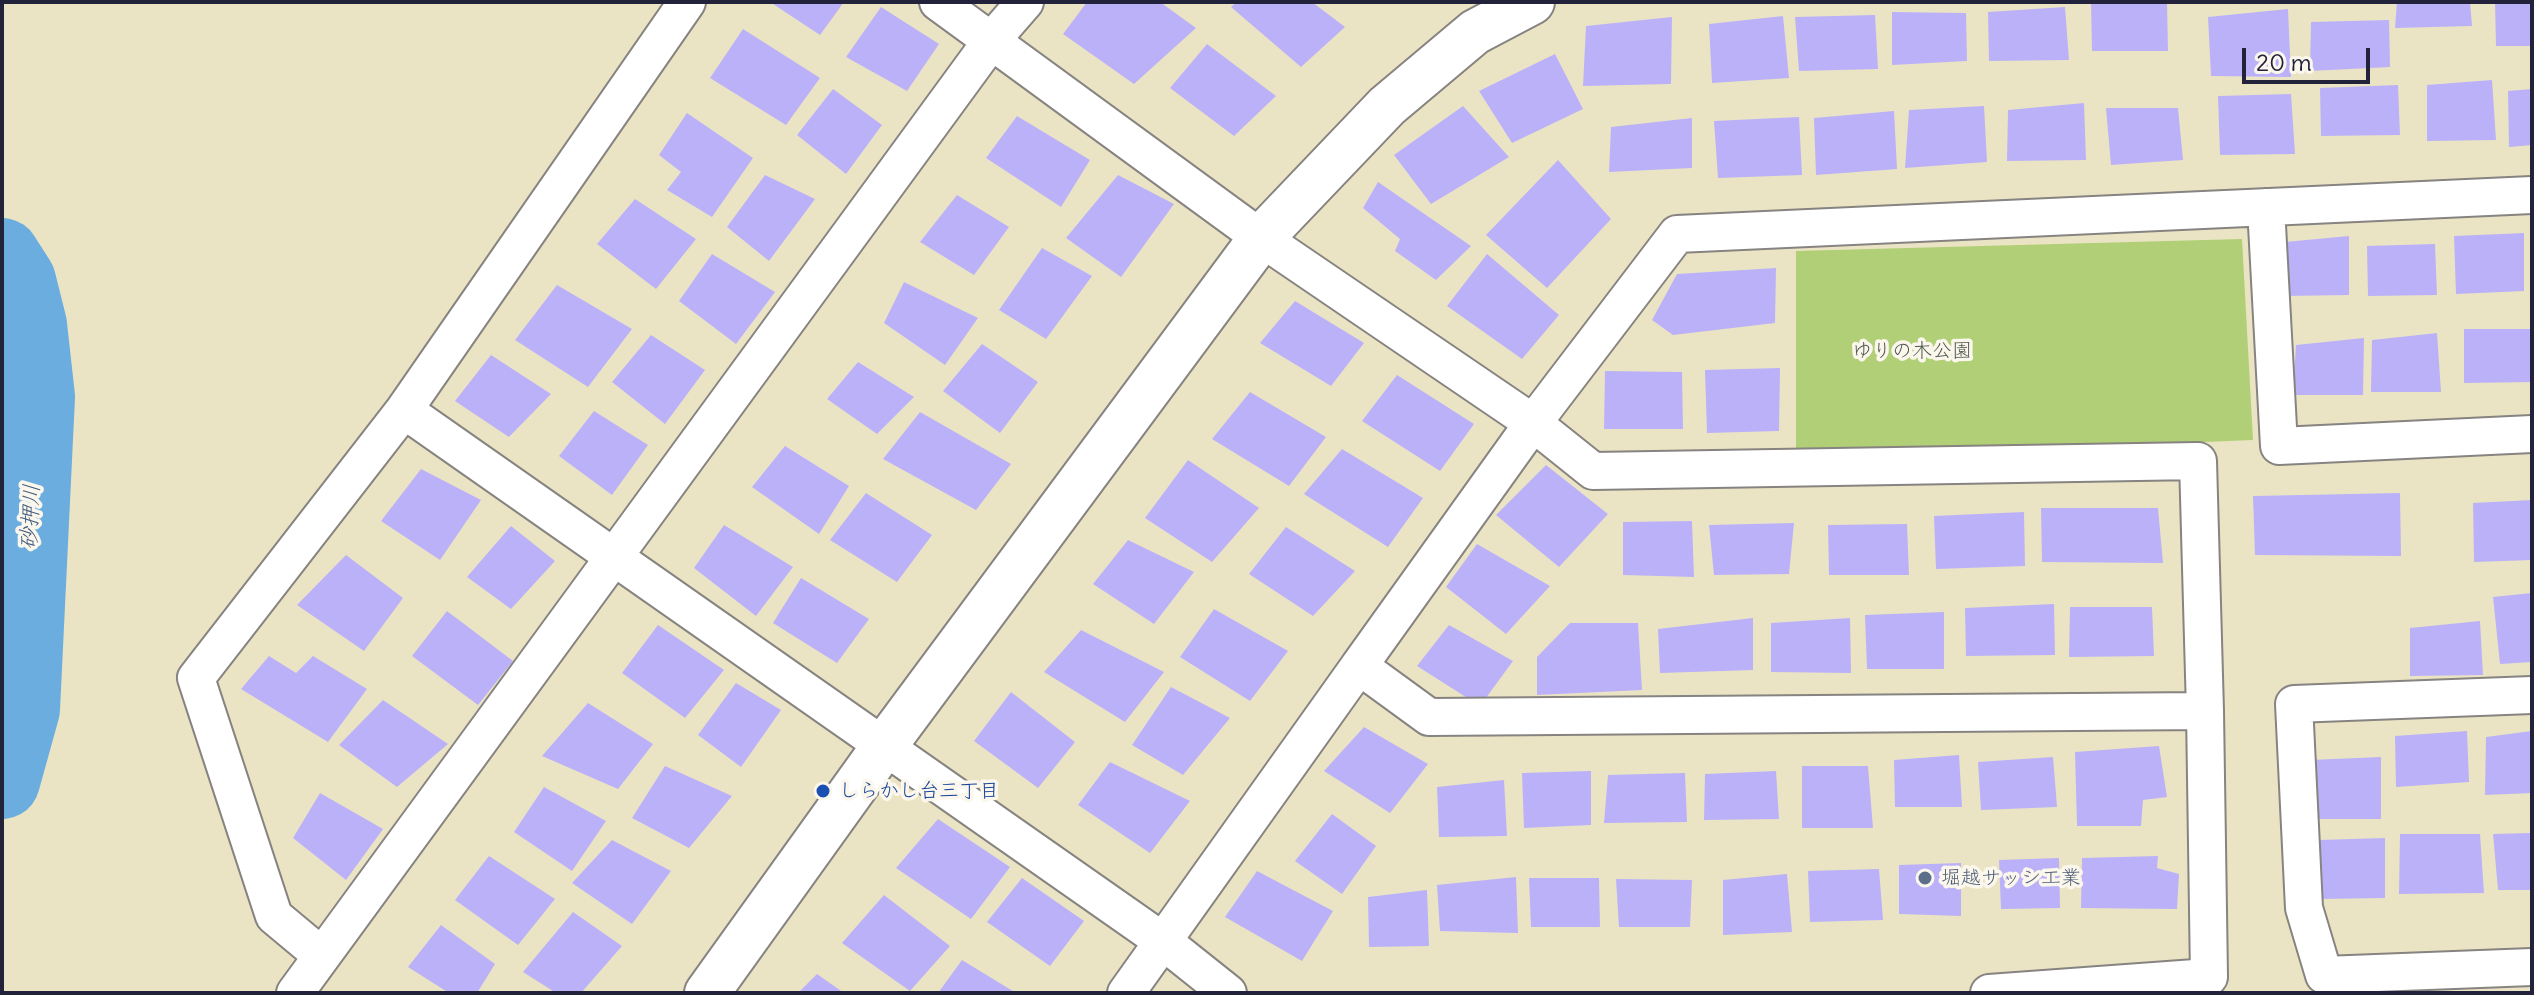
<!DOCTYPE html>
<meta charset="utf-8">
<style>
body{margin:0}
#map{position:relative;width:2534px;height:995px;overflow:hidden;background:#ebe4c4;font-family:Delius,sans-serif}
canvas{display:block}
.frame{position:absolute;inset:0;border:4px solid #22223b;pointer-events:none}
.scale{position:absolute;left:2242px;top:48px;width:128px;height:36px;box-sizing:border-box;border:4px solid #22223b;border-top:0;padding-left:10px;font-size:24px;line-height:28px;white-space:nowrap;color:#22223b;-webkit-text-stroke:6px #fbf7ec;paint-order:stroke}
</style>
<div id="map">
<canvas width="2534" height="995"></canvas>
<div class="frame"></div>
<div class="scale">20 m</div>
</div>
<script>
const c = document.querySelector('canvas').getContext('2d');
c.lineJoin = 'round';
function fillPath(path, color) {
  c.fillStyle = color;
  c.fill(path, 'evenodd');
}
function shape(rows) {
  const path = new Path2D();
  for (const r of rows) {
    path.moveTo(r[0], r[1]);
    for (let i = 2; i < r.length; i += 2) path.lineTo(r[i], r[i + 1]);
  }
  return path;
}
function stroke(path, color, width, dash) {
  c.strokeStyle = color;
  c.lineWidth = width;
  c.lineCap = dash ? 'butt' : 'round';
  c.setLineDash(dash || []);
  c.stroke(path);
}
function write(font, color, halo, rows, align = 'center') {
  c.font = font + ' Delius,"Klee One",sans-serif';
  c.lineWidth = 7;
  c.setLineDash([]);
  c.textBaseline = 'middle';
  c.strokeStyle = halo;
  c.fillStyle = color;
  for (const [text, x, y, turn = 0] of rows) {
    c.save();
    c.translate(x, y);
    c.rotate((+turn || 0) * Math.PI / 180);
    c.textAlign = isNaN(turn) ? turn : align;
    if (halo) c.strokeText(text, 0, 0);
    c.fillText(text, 0, 0);
    c.restore();
  }
}
const green = shape([
 [2242,239,2253,440,1796,459,1796,251]
]);
const river = shape([
 [2,256,18,281,29,325,37,397,22,709,2,781]
]);
const building = shape([
 [770,2,844,2,820,35],
 [1087,2,1160,2,1196,28,1134,84,1063,34],
 [1237,2,1312,2,1345,27,1301,67,1231,7],
 [2091,2,2167,2,2168,51,2092,51],
 [2397,2,2470,2,2472,26,2395,28],
 [2495,2,2532,2,2532,46,2496,46],
 [881,7,939,44,907,91,846,57],
 [2065,7,2069,60,1989,61,1988,12],
 [2288,9,2291,77,2211,76,2208,17],
 [1892,12,1966,13,1967,61,1892,65],
 [1875,15,1878,69,1799,71,1795,17],
 [1783,16,1789,78,1712,83,1709,24],
 [1672,17,1671,84,1583,86,1586,26],
 [2389,20,2390,67,2310,71,2311,22],
 [743,29,820,78,786,125,710,78],
 [1207,44,1276,96,1234,136,1170,88],
 [1555,54,1583,109,1512,143,1479,91],
 [2492,80,2496,140,2427,141,2427,85],
 [2398,85,2400,135,2321,136,2320,88],
 [833,89,882,125,846,174,797,135],
 [2532,89,2532,145,2509,147,2508,91],
 [2291,94,2295,154,2220,155,2218,96],
 [2084,103,2086,160,2007,161,2008,110],
 [1463,106,1509,157,1431,204,1394,155],
 [1984,106,1987,162,1905,168,1909,110],
 [2106,108,2178,108,2183,160,2111,165],
 [1894,111,1897,169,1816,175,1814,118],
 [687,113,753,158,712,217,667,190,681,172,659,155],
 [1017,116,1090,160,1061,207,986,158],
 [1799,117,1802,175,1718,178,1714,121],
 [1692,118,1692,168,1609,172,1611,127],
 [1558,160,1611,219,1547,288,1486,235],
 [765,175,815,199,769,261,727,227],
 [1118,175,1174,204,1121,277,1066,238],
 [1378,182,1471,246,1436,280,1395,251,1400,239,1363,208],
 [957,195,1009,227,974,275,920,242],
 [635,199,696,239,656,289,597,244],
 [2524,233,2524,291,2456,294,2454,236],
 [2349,236,2349,295,2284,296,2285,242],
 [2435,244,2437,295,2368,296,2367,246],
 [1042,248,1092,276,1046,339,999,310],
 [712,254,775,292,736,344,679,301],
 [1487,254,1559,315,1522,359,1447,306],
 [1776,268,1775,323,1673,335,1652,320,1677,274],
 [904,282,978,318,945,365,884,323],
 [557,285,632,329,588,387,515,340],
 [1295,301,1364,343,1331,386,1260,343],
 [2464,329,2532,329,2532,382,2464,383],
 [2437,333,2441,392,2371,392,2372,340],
 [651,335,705,370,665,424,612,382],
 [2364,338,2363,395,2293,395,2296,345],
 [982,344,1038,382,1000,433,943,391],
 [491,355,551,394,509,437,455,401],
 [858,362,914,397,877,434,827,399],
 [1780,368,1779,431,1707,433,1705,370],
 [1605,371,1682,372,1683,429,1604,429],
 [1397,375,1474,424,1440,471,1362,421],
 [1250,392,1326,437,1289,486,1212,439],
 [594,411,648,445,612,495,559,456],
 [920,412,1011,464,976,510,883,459],
 [785,446,849,486,819,534,752,487],
 [1342,449,1423,498,1388,547,1304,494],
 [1188,460,1259,508,1212,562,1145,518],
 [1546,465,1608,514,1559,567,1496,515],
 [421,469,481,500,440,560,381,521],
 [866,493,932,535,897,582,830,540],
 [2400,493,2401,556,2255,555,2253,496],
 [2532,500,2532,560,2474,562,2473,503],
 [2041,508,2158,508,2163,563,2042,562],
 [2024,512,2025,566,1936,569,1934,516],
 [1692,521,1694,577,1623,575,1623,522],
 [1794,523,1789,574,1714,575,1709,525],
 [1907,524,1909,575,1829,575,1828,525],
 [724,525,793,567,756,616,694,568],
 [511,526,555,561,511,609,467,577],
 [1286,527,1355,571,1313,616,1249,574],
 [1128,540,1194,572,1154,624,1093,584],
 [1477,544,1550,586,1506,634,1446,587],
 [346,555,403,598,364,651,297,605],
 [801,578,869,619,837,663,773,623],
 [2532,593,2532,662,2500,664,2493,597],
 [2054,604,2055,655,1966,656,1965,608],
 [2070,607,2152,607,2154,656,2069,657],
 [1214,609,1288,651,1250,701,1180,657],
 [447,611,513,661,478,705,412,656],
 [1944,612,1944,669,1867,669,1865,615],
 [1753,618,1753,670,1660,673,1658,629],
 [1850,618,1851,673,1771,672,1771,623],
 [2480,621,2483,675,2410,676,2410,628],
 [1570,623,1638,623,1642,690,1537,695,1537,657],
 [658,625,724,670,685,718,622,673],
 [1449,625,1513,661,1480,706,1417,666],
 [1081,630,1164,672,1125,722,1044,672],
 [269,656,296,673,313,656,367,689,328,742,241,689],
 [736,683,781,710,741,767,698,735],
 [1171,687,1230,718,1183,775,1132,745],
 [1011,692,1075,742,1038,788,974,741],
 [383,700,448,744,397,787,339,745],
 [588,703,653,744,618,789,542,756],
 [1364,727,1428,764,1390,813,1324,771],
 [2467,731,2469,782,2396,787,2395,736],
 [2532,731,2532,793,2485,795,2486,737],
 [2159,746,2167,797,2143,800,2141,826,2077,826,2075,752],
 [1959,755,1962,807,1895,807,1894,760],
 [2053,757,2057,807,1981,810,1978,762],
 [2381,757,2381,819,2307,819,2310,760],
 [1110,762,1190,801,1150,853,1078,805],
 [665,766,732,796,689,848,632,818],
 [1802,766,1868,766,1873,828,1802,828],
 [1591,771,1591,825,1524,828,1522,773],
 [1776,771,1779,819,1704,820,1705,774],
 [1685,773,1687,822,1604,823,1608,775],
 [1504,780,1507,836,1439,837,1437,787],
 [544,787,606,821,572,871,514,832],
 [320,793,383,829,346,880,293,838],
 [1332,814,1376,846,1342,894,1295,861],
 [938,819,1010,867,971,919,896,868],
 [2532,833,2532,890,2498,890,2493,834],
 [2400,834,2480,834,2484,893,2399,894],
 [2385,838,2385,898,2320,899,2319,840],
 [612,840,671,871,632,924,572,883],
 [489,856,555,899,518,945,455,900],
 [2158,856,2157,868,2179,874,2177,909,2081,908,2082,858],
 [2059,858,2060,908,2001,909,1999,860],
 [1961,863,1961,916,1899,914,1899,865],
 [1879,869,1883,920,1810,922,1808,871],
 [1257,871,1333,911,1302,961,1225,917],
 [1787,874,1792,932,1723,935,1723,880],
 [1516,877,1518,933,1440,931,1437,885],
 [1022,878,1084,921,1050,966,987,922],
 [1529,878,1599,878,1600,927,1531,927],
 [1616,879,1692,880,1690,927,1619,927],
 [1427,890,1429,946,1369,947,1368,897],
 [884,895,950,946,910,991,842,943],
 [573,912,622,946,581,993,556,993,523,972],
 [441,925,495,964,477,993,449,993,408,967],
 [962,960,1016,993,938,993],
 [817,974,844,993,798,993]
]);
const minor = shape([
 [938,2,1261,238,1533,423,1593,471,2198,461,2205,711],
 [2266,207,2279,446,2532,434],
 [404,410,1164,942,1228,993],
 [2532,695,2294,704,2304,908,2324,975,2532,967],
 [322,956,274,916,196,678,404,410,687,2],
 [295,993,992,40,1025,2],
 [1126,993,1359,666],
 [1989,993,2209,977,2205,711,1429,717,1359,666,1533,423,1677,234,2532,195]
]);
const tertiary = shape([
 [707,993,885,745,1261,238,1387,106,1475,32,1532,2]
]);
const markers = [
 [823,791,8,"#1a4fb4"],
 [1925,878,8,"#5c6f8a"]
];
const parkNames = [
 ["ゆりの木公園",1912,351]
];
const transitNames = [
 ["しらかし台三丁目",839,791]
];
const serviceNames = [
 ["堀越サッシ工業",1941,878]
];
const waterNames = [
 ["砂押川",31,517,-87]
];
fillPath(green, '#b1cf76');
stroke(river, '#6baddf', 76);
fillPath(building, '#bbb1f9');
stroke(minor, '#868380', 40);
stroke(tertiary, '#868380', 48);
stroke(minor, '#fff', 36);
stroke(tertiary, '#fff', 44);
for (const [x, y, r, color] of markers) {
  const dot = new Path2D();
  dot.arc(x, y, r, 0, 2 * Math.PI);
  c.fillStyle = color;
  c.fill(dot);
  stroke(dot, '#fbf7ec', 3);
}
write('20px', '#4d564d', '#fbf7ec', parkNames);
write('20px', '#164399', '#fbf7ec', transitNames, 'left');
write('20px', '#4e5e75', '#fbf7ec', serviceNames, 'left');
write('italic 22px', '#3f5a7d', '#fbf7ec', waterNames);
</script>
